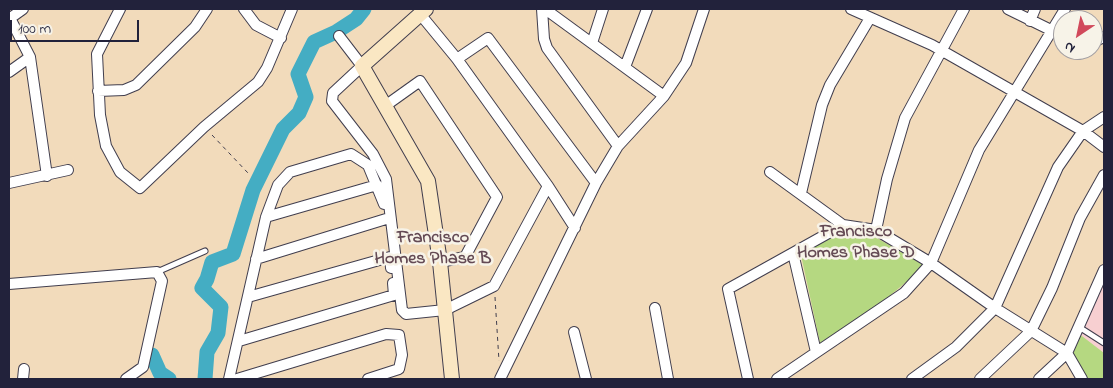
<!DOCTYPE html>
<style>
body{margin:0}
#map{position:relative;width:1113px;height:388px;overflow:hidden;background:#f2dbbb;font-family:"Indie Flower",sans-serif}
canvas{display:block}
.frame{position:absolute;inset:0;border:10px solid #22223b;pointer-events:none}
.north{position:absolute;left:1053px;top:10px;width:50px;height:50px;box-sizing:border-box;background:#f7f3e8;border:1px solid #a29fa3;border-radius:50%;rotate:214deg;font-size:14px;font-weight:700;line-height:20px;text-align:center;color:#22223b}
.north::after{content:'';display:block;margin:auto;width:18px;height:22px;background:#d1495b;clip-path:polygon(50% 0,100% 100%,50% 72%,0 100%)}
.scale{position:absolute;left:10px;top:20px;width:129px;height:22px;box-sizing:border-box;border:2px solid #22223b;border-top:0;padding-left:6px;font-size:15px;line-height:18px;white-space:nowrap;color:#22223b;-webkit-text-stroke:4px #f7f3e8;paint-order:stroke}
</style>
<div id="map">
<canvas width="1113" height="388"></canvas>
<div class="frame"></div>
<div class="north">N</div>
<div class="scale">100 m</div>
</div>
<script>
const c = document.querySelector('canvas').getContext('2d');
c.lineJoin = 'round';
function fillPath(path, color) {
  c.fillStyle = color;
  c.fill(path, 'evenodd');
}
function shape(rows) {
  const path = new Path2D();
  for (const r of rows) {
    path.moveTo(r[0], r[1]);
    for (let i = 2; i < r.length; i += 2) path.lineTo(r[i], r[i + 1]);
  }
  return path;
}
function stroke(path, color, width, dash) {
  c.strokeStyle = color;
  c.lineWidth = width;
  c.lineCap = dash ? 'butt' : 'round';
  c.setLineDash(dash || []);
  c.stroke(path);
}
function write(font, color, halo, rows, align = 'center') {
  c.font = font + ' "Indie Flower",sans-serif';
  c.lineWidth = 5;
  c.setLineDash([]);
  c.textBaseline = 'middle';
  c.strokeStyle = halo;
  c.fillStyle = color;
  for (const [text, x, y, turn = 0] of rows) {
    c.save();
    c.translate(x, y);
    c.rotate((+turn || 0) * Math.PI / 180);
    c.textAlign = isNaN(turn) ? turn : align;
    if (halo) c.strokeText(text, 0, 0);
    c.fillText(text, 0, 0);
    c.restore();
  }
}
const built = shape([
 [1104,276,1104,353,1078,333]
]);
const green = shape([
 [845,227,870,234,925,266,873,310,820,343,801,255],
 [1078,333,1104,353,1104,379,1086,379,1070,352]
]);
const river = shape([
 [152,355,160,373,169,379],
 [205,379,207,352,218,333,221,307,202,288,207,279,212,262,233,254,253,190,283,129,299,113,306,97,298,74,314,42,336,32,356,19,364,9]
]);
const path = shape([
 [212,135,248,173],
 [495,297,499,361]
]);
const lane = shape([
 [157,272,205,251],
 [1079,327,1104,343]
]);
const street = shape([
 [120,9,97,54,100,115,106,146,120,172,140,188,204,127,258,82,267,68,292,9],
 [244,9,256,25,281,38],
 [542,9,544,39,547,48,618,146],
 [545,9,664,96],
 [851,9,932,45,1083,131,1104,147],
 [1008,9,1063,36],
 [420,14,457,59,548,186,575,228],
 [10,18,30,57,47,176],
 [9,19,23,9],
 [1030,21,1035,9],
 [339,36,362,66,333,93,332,101,373,154,386,179,402,310,406,314,445,310,494,286,548,186],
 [1093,42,1104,37],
 [592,43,603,9],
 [457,59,488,38,596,183],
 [625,67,647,9],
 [9,72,30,57],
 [98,91,124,90,136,85,195,27,207,9],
 [385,106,420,81,497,197,465,257,440,262],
 [770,172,843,225,876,230,931,263,995,308,1067,353,1104,270],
 [9,183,68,170],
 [801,193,822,105,830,85,870,18],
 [266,217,377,185],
 [876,230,887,179,905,118,964,9],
 [793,253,816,352],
 [256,259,386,219],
 [9,284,157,272,162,281,143,367,126,379],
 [248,297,390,257,391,268],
 [655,308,668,379],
 [574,332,586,379],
 [239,341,394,295,393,283],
 [23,379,24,369],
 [229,379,266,217,278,185,290,172,351,154,368,165,384,204],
 [237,379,386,334,399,335,402,355,399,369,368,379],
 [500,379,596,183,618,146,664,96,686,63,704,9],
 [748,379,728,289,843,225],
 [777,379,904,293,931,263,979,150,1065,9],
 [912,379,956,347,995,308,1058,167,1083,131,1104,117],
 [980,379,1031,331,1052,288,1080,218,1104,175],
 [1039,379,1067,353,1082,379]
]);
const secondary = shape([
 [426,9,362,66,428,181,440,262,452,379]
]);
const neighbourhoodNames = [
 ["Francisco",856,233],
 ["Homes Phase D",856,254],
 ["Francisco",433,239],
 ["Homes Phase B",433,260]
];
fillPath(built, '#f7cfd1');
fillPath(green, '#b5d881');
stroke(river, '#44adc3', 15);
stroke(lane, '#413e4e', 7);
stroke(street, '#413e4e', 12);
stroke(secondary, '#413e4e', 16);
stroke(path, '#413e4e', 1, [4, 4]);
stroke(lane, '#fff', 5);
stroke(street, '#fff', 10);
stroke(secondary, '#fae7c3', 14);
write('bold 18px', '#644a54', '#f7f3e8', neighbourhoodNames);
</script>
